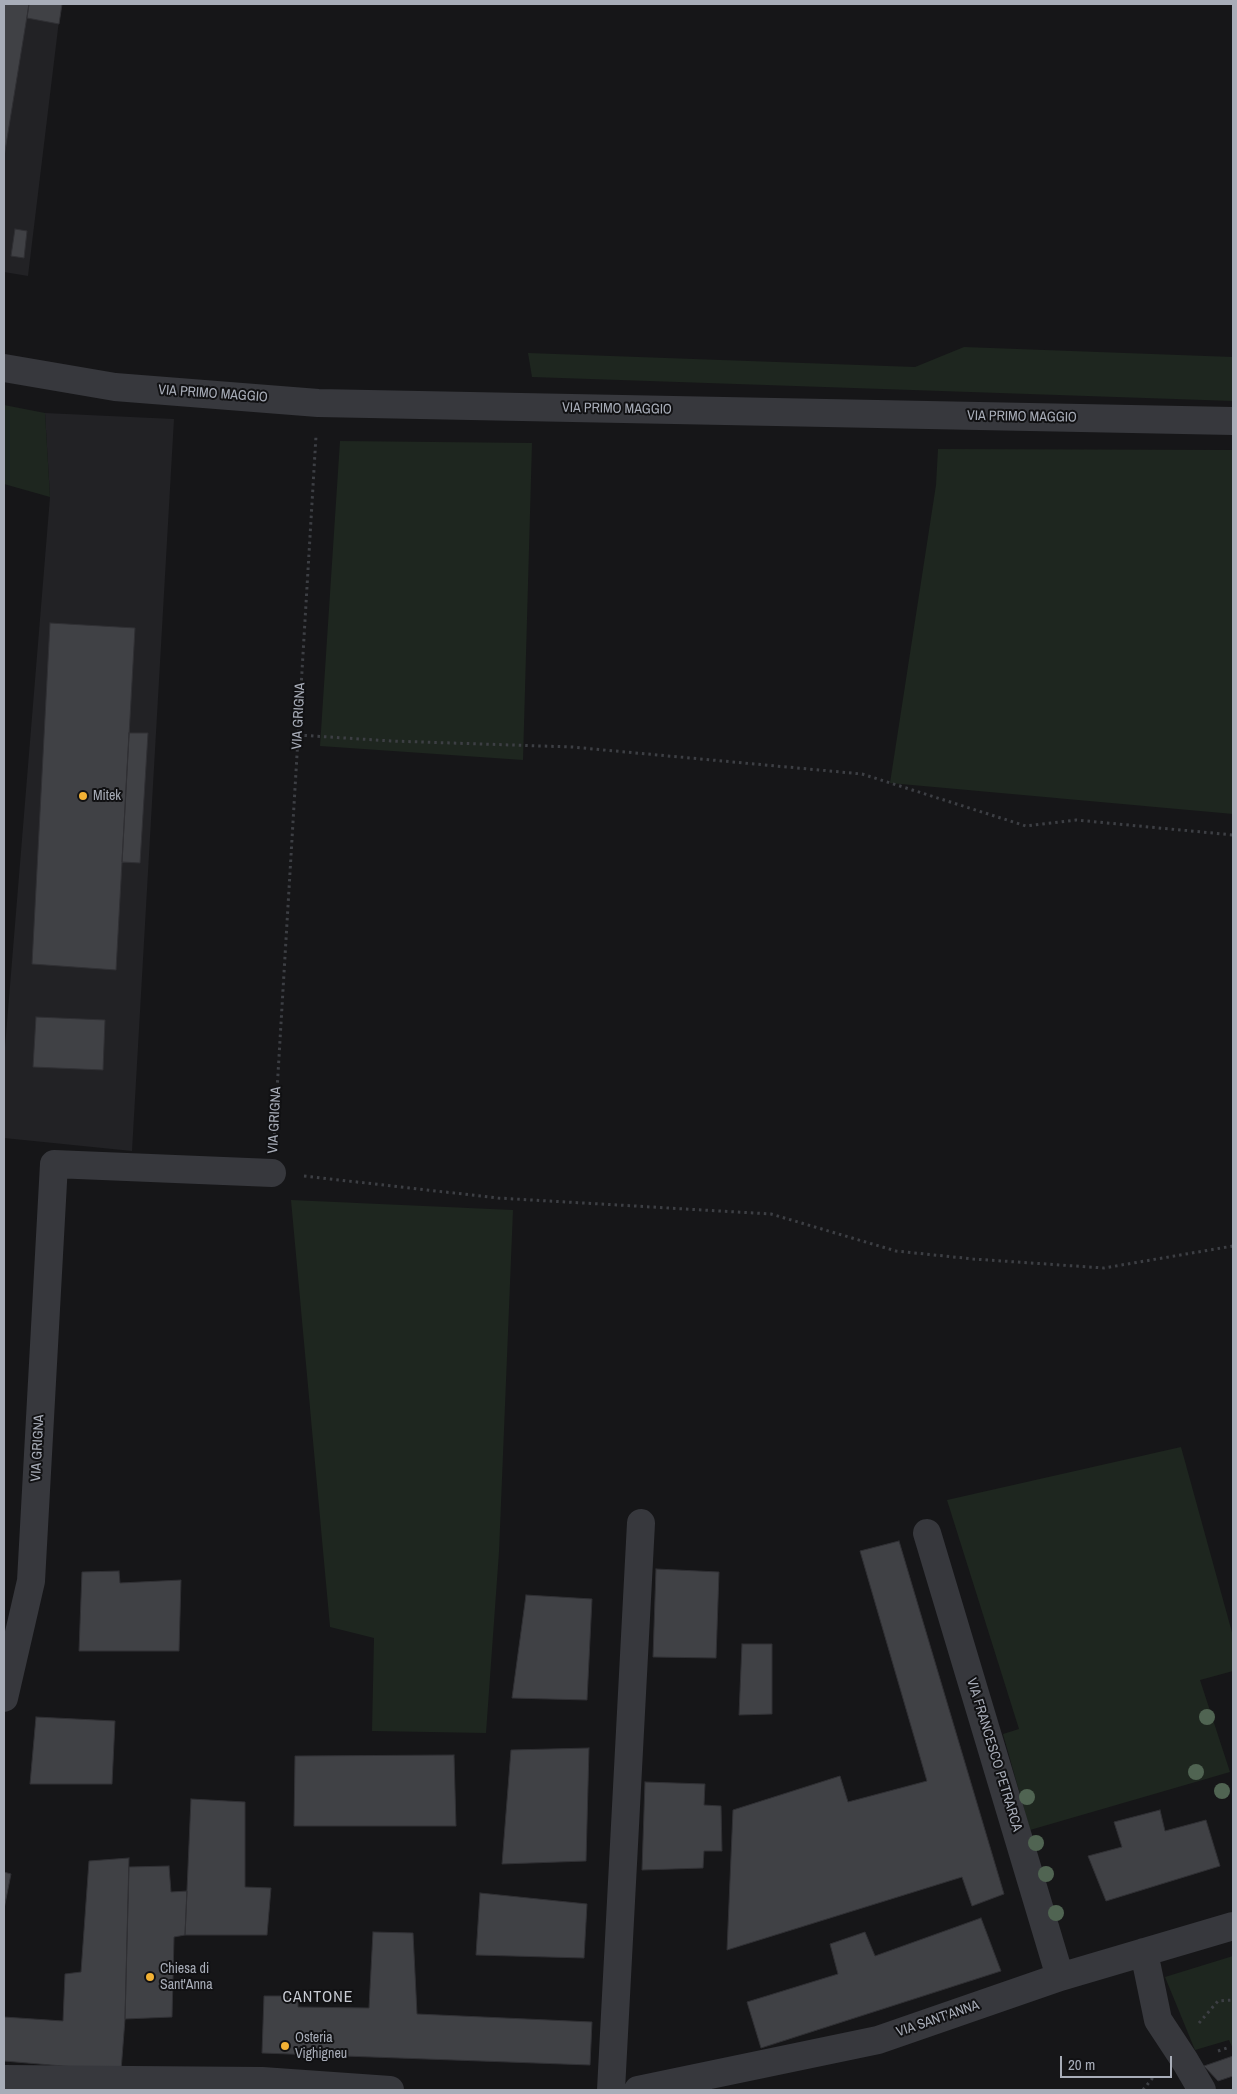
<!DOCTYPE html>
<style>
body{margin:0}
#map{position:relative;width:1237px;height:2094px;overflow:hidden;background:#161618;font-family:"Archivo Narrow",sans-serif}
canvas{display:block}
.frame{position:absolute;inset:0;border:5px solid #a8adb8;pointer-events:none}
.scale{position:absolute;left:1060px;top:2056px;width:112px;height:22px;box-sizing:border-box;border:2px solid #a8adb8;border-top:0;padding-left:6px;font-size:15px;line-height:18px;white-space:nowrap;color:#a8adb8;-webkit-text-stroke:4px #111113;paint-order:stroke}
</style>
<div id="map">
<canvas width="1237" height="2094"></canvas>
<div class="frame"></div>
<div class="scale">20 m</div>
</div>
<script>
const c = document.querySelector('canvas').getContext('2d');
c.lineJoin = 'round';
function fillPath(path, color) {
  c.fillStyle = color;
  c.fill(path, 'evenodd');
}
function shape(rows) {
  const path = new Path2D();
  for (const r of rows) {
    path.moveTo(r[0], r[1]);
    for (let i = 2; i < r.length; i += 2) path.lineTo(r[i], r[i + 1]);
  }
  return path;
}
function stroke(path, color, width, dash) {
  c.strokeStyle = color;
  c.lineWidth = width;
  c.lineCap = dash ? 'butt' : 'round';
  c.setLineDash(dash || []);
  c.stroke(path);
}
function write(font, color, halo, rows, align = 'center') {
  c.font = font + ' "Archivo Narrow",sans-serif';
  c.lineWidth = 4;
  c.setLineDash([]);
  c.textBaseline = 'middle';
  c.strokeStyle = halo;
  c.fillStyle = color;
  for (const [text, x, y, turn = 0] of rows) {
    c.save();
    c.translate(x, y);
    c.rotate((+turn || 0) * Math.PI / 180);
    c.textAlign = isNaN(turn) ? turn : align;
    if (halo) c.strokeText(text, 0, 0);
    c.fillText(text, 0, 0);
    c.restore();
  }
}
const built = shape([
 [4,4,61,4,28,276,4,272],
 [45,413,174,419,132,1151,4,1138,4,1059,50,497]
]);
const green = shape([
 [964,347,1233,357,1233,401,532,377,528,353,915,367],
 [4,405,45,413,50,497,4,484],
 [340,441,532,443,523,760,320,746],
 [938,449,1233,450,1233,814,890,783,936,485],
 [291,1200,513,1210,499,1552,486,1733,372,1731,374,1638,330,1627],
 [1181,1447,1233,1636,1233,1671,1200,1680,1230,1772,1030,1830,1003,1734,1019,1729,947,1500],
 [1233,1956,1233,2049,1229,2040,1195,2050,1165,1977]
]);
const building = shape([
 [4,4,29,4,4,157,4,4],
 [29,4,62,4,59,24,27,18,29,4],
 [15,229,27,231,24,258,11,256,15,229],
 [50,623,135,628,116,970,32,964,50,623],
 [129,733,148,733,140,863,122,862,129,733],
 [36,1017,105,1020,103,1070,33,1067,36,1017],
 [899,1541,1004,1894,972,1906,962,1877,727,1950,733,1810,840,1776,848,1802,927,1781,860,1551,899,1541],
 [656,1569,719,1572,716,1658,653,1657,656,1569],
 [119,1571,120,1583,181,1580,179,1651,79,1651,82,1572,119,1571],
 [526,1595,592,1599,587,1700,512,1698,526,1595],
 [742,1644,772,1644,772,1714,739,1715,742,1644],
 [36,1717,115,1721,112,1784,30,1784,36,1717],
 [589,1748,586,1861,502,1864,511,1750,589,1748],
 [454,1755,456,1826,294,1826,295,1756,454,1755],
 [645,1782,705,1784,704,1805,721,1806,722,1851,704,1851,703,1868,642,1870,645,1782],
 [191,1799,245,1802,245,1887,271,1888,267,1935,185,1935,191,1799],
 [1160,1810,1165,1831,1206,1820,1220,1866,1106,1901,1088,1856,1122,1847,1114,1822,1160,1810],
 [129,1858,125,2019,121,2071,4,2061,4,2017,63,2021,65,1974,81,1972,89,1861,129,1858],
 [169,1866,171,1892,187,1891,185,1935,174,1937,172,2017,125,2019,129,1867,169,1866],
 [4,1872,11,1874,4,1909,4,1872],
 [480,1893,587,1904,584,1958,476,1955,480,1893],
 [981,1918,1001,1971,761,2048,747,2002,838,1974,830,1944,865,1932,875,1956,981,1918],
 [373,1932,413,1933,417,2014,592,2022,590,2065,262,2053,264,1996,298,1996,298,2007,369,2008,373,1932],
 [1233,2056,1233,2076,1218,2081,1204,2066,1233,2056]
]);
const path = shape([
 [298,735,391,741,572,747,862,774,1026,826,1076,820,1233,835],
 [274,1141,316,436],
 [304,1176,498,1198,771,1214,896,1251,973,1259,1104,1268,1233,1246],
 [1199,2023,1218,2001,1233,2000],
 [1218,2051,1227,2048],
 [1143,2090,1155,2075]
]);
const minor = shape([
 [4,368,115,387,318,403,1233,421],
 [927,1533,1060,1977],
 [4,1698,31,1581,54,1164,272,1173],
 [1144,1952,1158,2020,1185,2061,1202,2090],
 [4,2079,262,2081,390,2090],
 [611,2090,641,1523],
 [638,2090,878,2040,1060,1977,1233,1926]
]);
const trees = [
 [1207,1717],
 [1196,1772],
 [1222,1791],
 [1027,1797],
 [1036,1843],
 [1046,1874],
 [1056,1913]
];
const markers = [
 [83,796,5,"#f2b134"],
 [150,1977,5,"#f2b134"],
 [285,2046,5,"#f2b134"]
];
const streetNames = [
 ["VIA PRIMO MAGGIO",213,394,4],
 ["VIA PRIMO MAGGIO",617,409,1],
 ["VIA PRIMO MAGGIO",1022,417,1],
 ["VIA GRIGNA",299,716,-87],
 ["VIA GRIGNA",275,1120,-87],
 ["VIA GRIGNA",38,1448,-87],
 ["VIA FRANCESCO PETRARCA",994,1755,73],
 ["VIA SANT'ANNA",938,2019,-19]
];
const poiNames = [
 ["Mitek",93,796],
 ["Chiesa di",160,1969],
 ["Sant'Anna",160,1985],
 ["Osteria",295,2038],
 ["Vighigneu",295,2054]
];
const quarterNames = [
 ["CANTONE",318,1998]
];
fillPath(built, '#222225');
fillPath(green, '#1e261f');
fillPath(building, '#404145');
stroke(building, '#303034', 1);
stroke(path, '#3d3f44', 3, [2.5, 4]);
stroke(minor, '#37383d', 28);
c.fillStyle = '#506452';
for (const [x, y] of trees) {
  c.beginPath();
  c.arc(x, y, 8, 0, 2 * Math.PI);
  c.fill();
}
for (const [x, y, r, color] of markers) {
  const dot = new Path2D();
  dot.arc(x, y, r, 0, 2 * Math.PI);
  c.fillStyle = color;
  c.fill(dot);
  stroke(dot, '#111113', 2);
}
write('14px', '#a8adb8', '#111113', streetNames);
write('14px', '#a8adb8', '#111113', poiNames, 'left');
c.letterSpacing = '1px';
write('16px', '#c9ccd4', '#111113', quarterNames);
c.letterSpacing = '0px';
</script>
